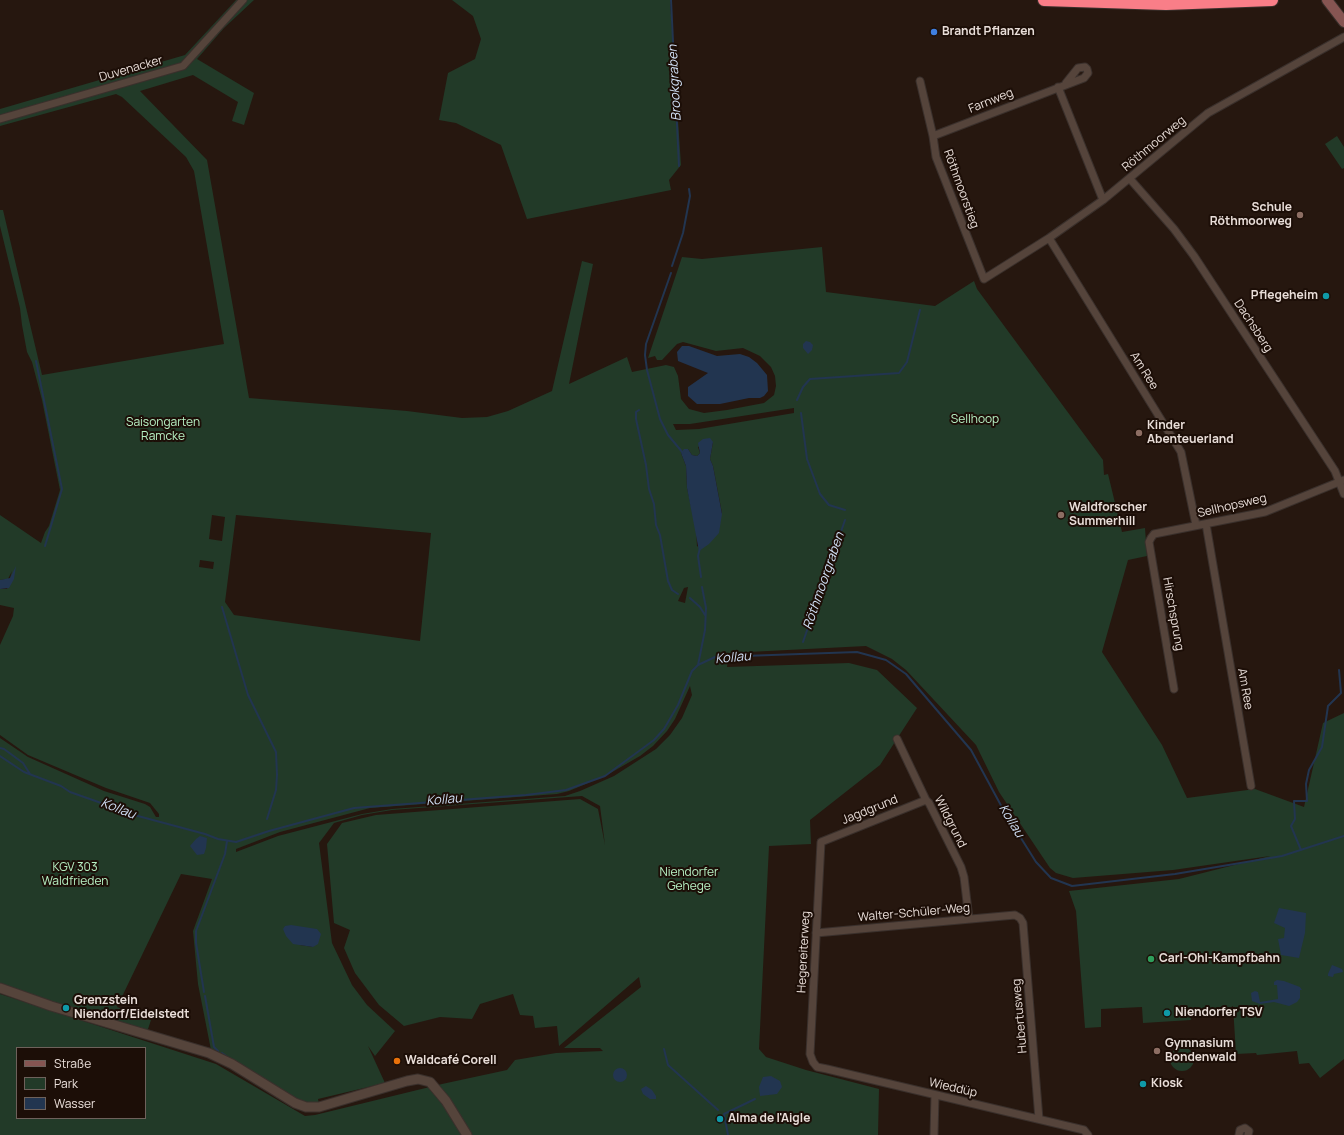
<!DOCTYPE html>
<meta charset="utf-8">
<style>
body{margin:0}
#map{position:relative;width:1344px;height:1135px;overflow:hidden;background:#26170f;font-family:Manrope,sans-serif}
canvas{display:block}
.legend{position:absolute;left:16px;top:1047px;width:130px;height:72px;box-sizing:border-box;background:#1c0e07;border:1px solid #6e615b;margin:0;padding:5px 7px;list-style:none;font-size:12px;color:#e9ded9}
.legend li{display:flex;align-items:center;gap:8px;height:20px}
.legend b{width:20px;border:1px solid #6e615b}
</style>
<div id="map">
<canvas width="1344" height="1135"></canvas>
<ul class="legend">
<li><b style="height:5px;background:#865552"></b>Straße</li>
<li><b style="height:11px;background:#223a28"></b>Park</li>
<li><b style="height:11px;background:#223550"></b>Wasser</li>
</ul>
</div>
<script>
const c = document.querySelector('canvas').getContext('2d');
c.lineJoin = 'round';
function fillPath(path, color) {
  c.fillStyle = color;
  c.fill(path, 'evenodd');
}
function shape(rows) {
  const path = new Path2D();
  for (const r of rows) {
    if (r.length === 3) {
      path.moveTo(r[0] + r[2], r[1]);
      path.arc(r[0], r[1], r[2], 0, 2 * Math.PI);
      continue;
    }
    path.moveTo(r[0], r[1]);
    for (let i = 2; i < r.length; i += 2) path.lineTo(r[i], r[i + 1]);
  }
  return path;
}
function stroke(path, color, width, dash) {
  c.strokeStyle = color;
  c.lineWidth = width;
  c.lineCap = dash ? 'butt' : 'round';
  c.setLineDash(dash || []);
  c.stroke(path);
}
function write(font, color, halo, rows, align = 'center') {
  c.font = font + ' Manrope,sans-serif';
  c.lineWidth = 4;
  c.setLineDash([]);
  c.textBaseline = 'middle';
  c.strokeStyle = halo;
  c.fillStyle = color;
  for (const [text, x, y, turn = 0] of rows) {
    c.save();
    c.translate(x, y);
    c.rotate((+turn || 0) * Math.PI / 180);
    c.textAlign = isNaN(turn) ? turn : align;
    if (halo) c.strokeText(text, 0, 0);
    c.fillText(text, 0, 0);
    c.restore();
  }
}
const green = shape([
 [236,0,254,0,224,28,197,59,254,93,244,125,232,121,238,102,193,75,140,91,207,160,249,398,407,411,462,418,487,417,508,411,552,391,582,261,593,264,569,384,627,357,632,372,666,365,674,367,678,376,681,399,689,409,704,413,727,410,764,403,774,395,776,386,775,376,771,367,760,356,743,348,716,351,683,342,677,344,662,360,657,360,655,356,648,358,682,257,702,259,822,247,826,292,935,306,974,281,977,289,1103,460,1104,475,1108,474,1122,532,1145,528,1147,556,1128,560,1102,652,1162,745,1187,798,1255,789,1304,807,1323,723,1344,713,1344,1059,1320,1078,1309,1063,1299,1064,1297,1051,1257,1055,1256,1053,1236,1054,1233,1006,1228,1009,1190,1012,1191,1020,1143,1023,1142,1007,1101,1009,1101,1027,1085,1028,1076,911,1069,891,1179,879,1270,856,1173,870,1073,878,1056,873,1050,868,999,792,976,745,906,670,892,659,866,646,729,653,727,667,849,663,877,670,917,708,880,765,810,820,811,844,769,846,759,1049,766,1057,806,1070,879,1089,878,1135,0,1135,0,994,216,1064,305,1116,315,1115,442,1084,507,1070,515,1060,556,1053,603,1051,600,1048,564,1048,641,987,639,977,559,1046,557,1026,535,1028,533,1016,520,1015,513,994,480,1004,472,1019,440,1017,404,1026,379,1005,355,973,344,948,350,930,334,923,327,844,342,823,376,815,580,799,598,809,605,845,600,806,582,796,392,810,362,815,334,823,319,843,332,943,352,985,367,1005,395,1031,375,1056,368,1046,385,1083,318,1099,319,1104,299,1102,211,1050,198,984,193,931,212,879,181,874,117,1007,151,1020,147,1032,67,1008,0,984,0,738,28,757,104,791,145,804,150,807,156,817,159,817,159,814,150,803,106,788,28,755,0,735,0,645,13,616,14,608,0,605,0,589,7,589,12,571,8,579,0,580,0,515,41,543,45,532,49,526,60,490,42,400,32,362,27,352,22,325,20,308,0,226,0,210,3,210,42,375,224,344,194,171,186,157,122,97,116,94,0,126,0,109,185,55],
 [794,408,794,413,699,429,676,430,673,424,690,424],
 [713,442,710,459,713,466,722,513,697,547,696,528,687,488,686,466,681,453,688,449,692,455,697,456,700,453,698,447],
 [212,515,225,517,222,541,209,539],
 [236,515,431,533,420,641,234,615,225,602],
 [200,560,214,562,213,569,199,567],
 [688,587,685,603,678,601,684,588],
 [690,686,692,695,682,718,670,735,656,749,614,776,580,791,565,796,392,809,362,814,278,836,236,852,236,849,280,832,370,808,557,794,569,791,607,775,640,756,653,746,667,731,675,719],
 [317,929,313,947,300,945],
 [17,1048,145,1048,145,1118,17,1118],
 [452,0,670,0,681,165,669,180,671,190,527,219,501,145,456,123,439,120,448,73,475,59,481,39,473,16],
 [1337,136,1344,147,1344,168,1342,169,1325,144],
 [1182,1059,12]
]);
const water = shape([
 [806,341,810,342,813,345,812,350,808,354,803,348,803,344],
 [682,346,689,346,717,356,740,354,749,357,757,363,767,375,768,391,764,396,760,398,749,398,720,404,697,404,688,396,688,387,708,373,678,361,677,352],
 [710,438,713,442,710,459,713,466,722,514,719,533,709,544,699,551,687,488,686,466,681,453,684,449,688,449,692,455,697,456,700,453,698,443,703,439],
 [16,566,14,579,9,588,0,589,0,580,10,578],
 [200,836,207,838,206,848,204,854,197,855,190,846,196,839],
 [1279,908,1306,913,1305,933,1299,958,1281,955,1278,939,1284,938,1285,928,1274,923],
 [291,925,317,929,321,934,318,944,313,947,293,944,286,936,283,929,285,926],
 [1332,965,1342,969,1343,972,1334,974,1333,977,1328,976,1328,974],
 [1277,980,1284,981,1300,987,1302,990,1300,990,1300,998,1297,1002,1289,1006,1274,1002,1260,1004,1252,1001,1251,993,1255,991,1258,992,1260,1002,1278,999,1277,985,1274,985,1274,982],
 [620,1075,7],
 [771,1076,780,1081,782,1087,777,1094,760,1096,759,1087,763,1077],
 [646,1086,652,1090,656,1096,656,1099,650,1099,643,1094,641,1089]
]);
const stream = shape([
 [671,0,679,166],
 [672,266,683,233,690,196,689,189],
 [671,273,646,344,645,355,647,370,660,419,668,435,683,453],
 [36,361,62,489,45,546],
 [797,400,803,387,810,379,899,373,907,362,920,310],
 [639,410,636,412,636,419,646,465,649,489,654,504,656,525,660,535,668,581,672,590,678,594],
 [801,413,807,459,820,494,829,505,845,510],
 [700,548,698,556,701,577],
 [690,598,700,607,705,615],
 [222,607,248,695,276,752,277,775,276,790,267,819],
 [803,642,845,520],
 [698,665,705,630,706,608,702,587],
 [0,748,4,749,23,763,30,774],
 [0,756,24,772,61,786,70,792,138,816,205,834,218,839,236,842,269,831,354,808,526,795,566,790,605,776,654,740,664,729,678,705,692,671,698,665,715,657,857,652,886,660,906,674,971,750,1004,811,1036,862,1051,878,1072,886,1175,874,1282,856,1344,836],
 [1301,850,1291,826,1295,819,1294,801,1307,801,1306,784,1309,770,1322,747,1328,706,1341,693,1339,670],
 [204,992,196,943,196,931,225,854,227,841],
 [205,996,214,1047,218,1051],
 [664,1049,668,1065,718,1110],
 [222,1053,229,1058],
 [728,1135,724,1114,755,1099]
]);
const minor = shape([
 [920,81,933,136,936,157,984,279,1049,238,1103,200,1208,113,1344,37],
 [1058,87,1103,200],
 [0,119,183,66,243,0],
 [933,136,1084,78,1088,73,1087,69,1085,67,1078,68,1066,83],
 [1130,179,1174,229,1194,256,1335,471,1344,494],
 [1049,238,1181,452,1196,525],
 [1206,524,1251,786],
 [1174,689,1149,542,1151,538,1154,534,1265,512,1344,480],
 [897,739,926,800,929,803,961,867,964,877,969,919],
 [926,800,821,842,810,1054,813,1062,817,1067,827,1069,1084,1130,1088,1135],
 [816,933,1015,915,1020,918,1023,923,1039,1119],
 [934,1135,935,1095],
 [1239,1135,1240,1130,1245,1128,1249,1131,1248,1135]
]);
const tertiary = shape([
 [0,988,51,1006,209,1053,232,1064,295,1103,306,1107,319,1107,407,1081,418,1079,430,1082,446,1101,467,1135]
]);
const secondary = shape([
 [1327,0,1344,22]
]);
const motorway = shape([
 [1044,0,1166,4,1272,0]
]);
const markers = [
 [934,32,4,"#3f7fe0"],
 [1300,215,4,"#8d6e63"],
 [1326,296,4,"#0f9aa8"],
 [1139,433,4,"#8d6e63"],
 [1061,515,4,"#8d6e63"],
 [1151,959,4,"#2e9e5b"],
 [66,1008,4,"#0f9aa8"],
 [1167,1013,4,"#0f9aa8"],
 [1157,1051,4,"#8d6e63"],
 [397,1061,4,"#e8710a"],
 [1143,1084,4,"#0f9aa8"],
 [720,1119,4,"#0f9aa8"]
];
const poiNames = [
 ["Brandt Pflanzen",942,32],
 ["Schule",1292,208,"right"],
 ["Röthmoorweg",1292,222,"right"],
 ["Pflegeheim",1318,296,"right"],
 ["Kinder",1147,426],
 ["Abenteuerland",1147,440],
 ["Waldforscher",1069,508],
 ["Summerhill",1069,522],
 ["Carl-Ohl-Kampfbahn",1159,959],
 ["Grenzstein",74,1001],
 ["Niendorf/Eidelstedt",74,1015],
 ["Niendorfer TSV",1175,1013],
 ["Gymnasium",1165,1044],
 ["Bondenwald",1165,1058],
 ["Waldcafé Corell",405,1061],
 ["Kiosk",1151,1084],
 ["Alma de l'Aigle",728,1119]
];
const streetNames = [
 ["Duvenacker",131,69,-16],
 ["Farnweg",991,101,-22],
 ["Röthmoorweg",1154,144,-40],
 ["Röthmoorstieg",961,189,70],
 ["Dachsberg",1253,326,57],
 ["Am Ree",1144,371,58],
 ["Sellhopsweg",1232,506,-13],
 ["Hirschsprung",1173,614,80],
 ["Am Ree",1245,689,80],
 ["Jagdgrund",870,810,-22],
 ["Wildgrund",950,822,63],
 ["Walter-Schüler-Weg",914,913,-5],
 ["Hegereiterweg",804,952,-87],
 ["Hubertusweg",1020,1016,-95],
 ["Wieddüp",953,1088,13]
];
const parkNames = [
 ["Sellhoop",975,420],
 ["Saisongarten",163,423],
 ["Ramcke",163,437],
 ["KGV 303",75,868],
 ["Waldfrieden",75,882],
 ["Niendorfer",689,873],
 ["Gehege",689,887]
];
const waterNames = [
 ["Brookgraben",675,83,-93],
 ["Röthmoorgraben",824,581,-71],
 ["Kollau",733,658,-5],
 ["Kollau",444,800,-5],
 ["Kollau",118,809,21],
 ["Kollau",1011,821,59]
];
fillPath(green, '#223a28');
fillPath(water, '#223550');
stroke(stream, '#223550', 2);
stroke(minor, '#3a302c', 9);
stroke(tertiary, '#3a302c', 11);
stroke(secondary, '#3a302c', 12);
stroke(motorway, '#3a302c', 14);
stroke(minor, '#55443b', 7);
stroke(tertiary, '#55443b', 9);
stroke(secondary, '#865552', 10);
stroke(motorway, '#f97e88', 12);
for (const [x, y, r, color] of markers) {
  const dot = new Path2D();
  dot.arc(x, y, r, 0, 2 * Math.PI);
  c.fillStyle = color;
  c.fill(dot);
  stroke(dot, '#1c0e07', 1.5);
}
write('bold 12px', '#e9ded9', '#1c0e07', poiNames, 'left');
write('12px', '#e9ded9', '#1c0e07', streetNames);
write('12px', '#b7f1c4', '#1c0e07', parkNames);
write('italic 13px', '#d0dff5', '#1c0e07', waterNames);
</script>
